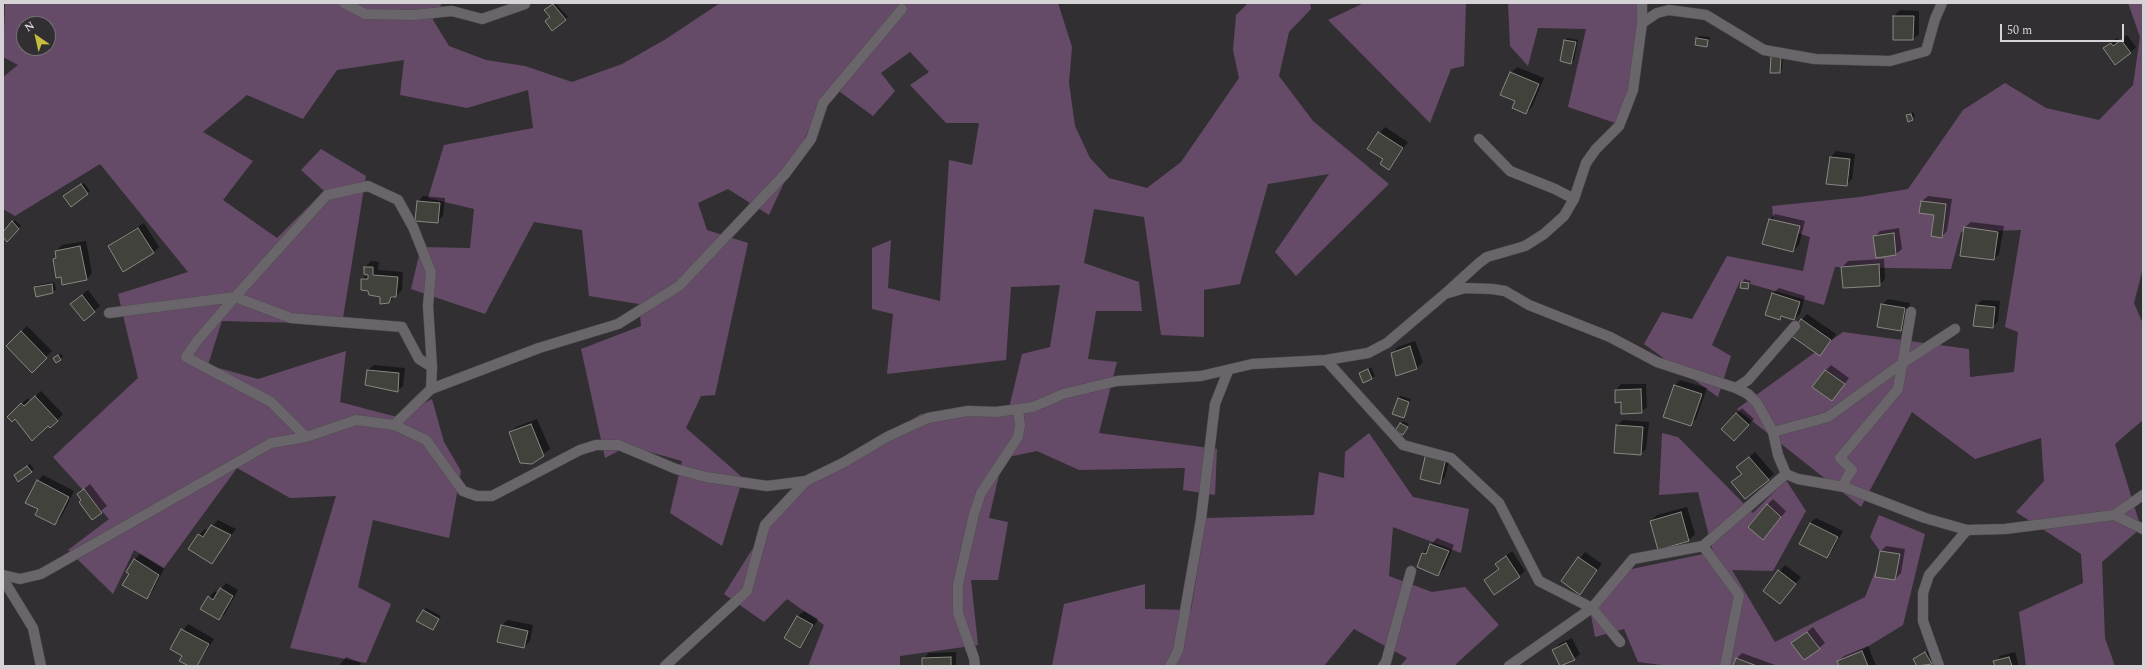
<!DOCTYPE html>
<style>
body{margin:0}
#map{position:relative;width:2146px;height:669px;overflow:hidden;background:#322f33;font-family:Spectral,serif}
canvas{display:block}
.frame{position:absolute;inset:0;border:4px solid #d6d3d6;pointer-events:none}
.north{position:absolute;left:16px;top:16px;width:40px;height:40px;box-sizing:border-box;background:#322f33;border:1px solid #747174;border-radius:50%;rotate:326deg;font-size:11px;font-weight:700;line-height:16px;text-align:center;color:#d6d3d6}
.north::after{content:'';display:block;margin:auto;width:14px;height:18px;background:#c6bc3d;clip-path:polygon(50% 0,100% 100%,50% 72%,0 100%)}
.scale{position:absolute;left:2000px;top:24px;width:124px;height:18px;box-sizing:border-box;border:2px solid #d6d3d6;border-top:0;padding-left:5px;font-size:12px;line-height:14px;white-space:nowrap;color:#d6d3d6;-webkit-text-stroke:3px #322f33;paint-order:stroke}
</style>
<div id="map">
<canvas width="2146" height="669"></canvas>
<div class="frame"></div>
<div class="north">N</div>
<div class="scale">50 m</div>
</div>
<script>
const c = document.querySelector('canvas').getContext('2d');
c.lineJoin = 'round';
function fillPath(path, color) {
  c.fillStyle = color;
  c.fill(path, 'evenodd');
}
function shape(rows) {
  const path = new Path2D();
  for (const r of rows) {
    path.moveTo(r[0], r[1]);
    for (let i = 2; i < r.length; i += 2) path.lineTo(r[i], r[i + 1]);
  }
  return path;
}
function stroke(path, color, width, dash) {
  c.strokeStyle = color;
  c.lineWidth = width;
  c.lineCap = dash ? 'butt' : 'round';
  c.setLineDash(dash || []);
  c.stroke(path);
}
const green = shape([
 [5,3,442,3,433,20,449,46,486,60,525,66,572,82,622,64,666,39,720,3,1058,3,1072,47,1069,83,1075,126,1090,158,1109,178,1147,188,1181,162,1239,78,1233,50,1236,15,1248,3,1310,3,1311,9,1289,32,1279,76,1313,121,1389,184,1296,276,1275,252,1329,174,1268,184,1240,284,1204,290,1204,337,1161,335,1144,217,1094,209,1084,263,1139,282,1142,311,1096,311,1088,359,1117,362,1099,433,1217,449,1215,495,1183,490,1185,468,1079,470,1037,451,1003,458,989,518,1008,522,998,580,971,580,978,645,900,656,900,666,808,666,824,625,787,599,764,622,724,594,784,499,921,414,1009,408,1022,354,1050,347,1060,285,1011,287,1006,360,887,374,893,314,872,309,872,248,891,240,888,288,940,301,949,160,972,165,979,123,946,123,910,85,929,72,910,52,881,73,895,91,873,116,836,89,810,127,769,215,728,189,698,203,707,230,748,243,715,395,701,396,686,428,743,478,722,546,670,513,682,461,628,446,605,458,581,349,641,326,639,304,589,296,582,230,534,222,485,314,411,289,421,247,470,248,474,209,428,198,444,145,533,128,528,90,467,108,400,95,404,60,337,70,303,119,247,95,203,132,253,161,223,200,277,238,324,191,301,170,321,149,366,176,342,324,222,321,208,365,258,379,346,351,340,402,397,417,432,399,444,442,461,471,449,538,373,520,358,587,391,604,366,663,290,648,336,496,290,498,237,468,164,568,134,550,113,594,68,550,109,519,53,457,138,378,118,294,188,272,100,164,15,216,3,209,3,77,18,65,3,57],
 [24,24,48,24,48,48,24,48],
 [1364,3,1466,3,1464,66,1451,69,1430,123,1328,20],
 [1508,3,1643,3,1624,126,1568,107,1586,29,1538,28,1528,66,1510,46],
 [2128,3,2143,3,2143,268,2134,303,2143,324,2143,420,2115,444,2141,528,2102,562,2105,638,2115,666,2026,666,2019,612,2083,583,2081,554,2016,512,2044,481,2041,438,1975,459,1912,412,1861,507,1737,409,1843,332,1969,349,1970,377,2014,372,2018,332,2005,327,2021,230,1961,232,1951,269,1835,267,1824,305,1740,281,1712,345,1731,356,1718,397,1644,344,1662,312,1692,319,1727,256,1803,271,1810,237,1774,226,1772,206,1860,197,1908,189,1963,110,2005,83,2046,108,2099,120,2133,85,2140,37],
 [1369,433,1413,497,1469,509,1461,553,1393,527,1389,576,1432,592,1465,587,1499,625,1456,664,1457,666,1400,666,1407,658,1354,629,1324,666,1052,666,1064,604,1145,584,1145,609,1191,610,1206,518,1314,515,1319,472,1344,478,1345,452],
 [1662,433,1678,437,1753,513,1786,480,1806,511,1773,571,1732,570,1775,642,1865,597,1882,554,1870,537,1879,515,1925,534,1903,625,1836,666,1669,666,1638,662,1624,629,1595,637,1591,615,1627,570,1713,552,1698,492,1659,495]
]);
const shadow = shape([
 [555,3,568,17,565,19,551,17,548,8],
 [1900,10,1919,11,1919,34,1913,39,1894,39,1894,16],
 [2127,35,2136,47,2130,53,2104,48,2117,38,2119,41],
 [1700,36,1710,37,1706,46,1697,38],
 [1568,38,1578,40,1574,60,1571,63,1561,60,1565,40],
 [1783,54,1782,70,1779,72,1771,72],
 [1517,67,1544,78,1532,107,1526,113,1516,100,1511,73],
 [1913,112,1915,116,1912,119,1907,115],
 [1385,127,1408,142,1389,169,1384,159,1368,148],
 [1836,151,1855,154,1852,179,1846,185,1831,157],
 [84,183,90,191,71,206,67,193],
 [423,196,445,198,443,216,437,222,418,202],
 [1928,196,1952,199,1947,231,1941,237,1935,214,1922,201],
 [1775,214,1805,221,1799,245,1793,251,1769,220],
 [15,220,21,226,7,240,3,234],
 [1971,222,2004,226,1999,254,1994,259,1965,227],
 [144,223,159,247,153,253,109,247,115,241],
 [1899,228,1902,249,1896,254,1877,257,1874,237,1880,231],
 [86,241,92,273,87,279,62,276,54,259,57,256,56,251,62,245],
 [1884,259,1885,279,1879,285,1842,267,1848,261],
 [371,261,379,262,378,270,403,272,402,290,389,302,362,279,368,274,365,267],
 [1744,279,1751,281,1748,288,1741,287],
 [54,282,56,289,53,292,36,295,35,287,37,285],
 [1779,288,1805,296,1800,314,1794,319,1783,316,1780,319,1773,293],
 [88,290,100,306,84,320,77,299],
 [1888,299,1910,303,1906,324,1901,330,1882,305],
 [1982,300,2000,301,1998,321,1993,327,1976,305],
 [1807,314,1836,334,1820,355,1801,320],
 [27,326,52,351,32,371,7,346],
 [1415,341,1423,362,1417,368,1397,375,1392,353,1398,347],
 [61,354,63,357,60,359,57,355],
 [374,365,405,368,403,386,397,391,368,370],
 [1831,365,1849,378,1832,400,1825,371],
 [1371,367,1375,376,1364,382,1360,373],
 [1680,380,1707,388,1696,419,1691,424,1665,416,1675,385],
 [1621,384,1646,384,1647,407,1641,412,1622,401,1616,390],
 [41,391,63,414,50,427,48,424,8,417,28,398,30,401],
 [1401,396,1411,399,1404,417,1398,398],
 [1742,408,1754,419,1740,434,1723,429],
 [537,419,550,449,531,463,510,432,516,427],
 [1623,420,1649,422,1646,449,1640,454,1617,425],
 [1403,421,1409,424,1403,434,1396,430],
 [1432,448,1451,452,1445,477,1439,483],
 [1755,452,1774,474,1768,479,1738,477,1742,474,1743,462],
 [30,464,34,469,31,471,15,475],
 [43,475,74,491,61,518,55,524,39,509,38,481],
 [90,484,107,506,92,518,78,494],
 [1773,499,1786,511,1768,533,1767,505],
 [1687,507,1695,534,1689,540,1659,548,1651,521,1657,515],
 [1816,518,1843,531,1832,551,1826,557,1810,523],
 [218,520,236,529,212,563,199,535,205,529,208,531],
 [1437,538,1454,545,1444,569,1438,574,1423,553],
 [1886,546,1905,549,1901,573,1895,579,1881,551],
 [1512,551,1525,571,1519,576,1485,580,1499,568,1496,564],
 [1585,552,1602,564,1580,593,1562,581],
 [140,554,164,569,152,592,146,598,134,560],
 [1785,565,1801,577,1780,603,1764,591],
 [226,583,238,590,225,614,219,619,209,597,215,591,218,593],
 [426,608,441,616,433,629,418,620],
 [804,611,818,619,805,641,800,646,785,638,798,616],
 [508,620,533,625,530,641,524,647,502,625],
 [188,624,214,639,197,666,191,666,183,655,171,648],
 [1813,627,1825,643,1819,648,1793,643],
 [1572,638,1580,654,1574,659,1561,666,1553,650,1559,644],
 [1868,646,1876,666,1840,666,1838,661,1844,656],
 [1928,651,1934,661,1926,666,1918,666,1914,659],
 [956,652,956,666,923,666,923,659,929,653],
 [2015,652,2019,666,1996,666,1995,662,2000,656],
 [1742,653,1775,665,1774,666,1734,666,1736,659],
 [346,657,361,663,359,666,339,666]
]);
const building = shape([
 [553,4,566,20,552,31,545,21,550,17,544,10,553,4],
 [1893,16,1914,16,1913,40,1893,40,1893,16],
 [1696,38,1708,40,1707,47,1695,45,1696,38],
 [1564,40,1576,42,1571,64,1560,61,1564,40],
 [2121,40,2131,53,2115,65,2103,48,2111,43,2113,46,2121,40],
 [1771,56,1781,56,1780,73,1770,73,1771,56],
 [1510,72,1539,84,1526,114,1512,108,1515,101,1500,95,1510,72],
 [1911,114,1913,120,1908,122,1906,115,1911,114],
 [1378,132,1403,148,1389,170,1380,164,1383,159,1367,149,1378,132],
 [1830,157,1850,159,1847,186,1826,184,1830,157],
 [81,184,88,194,71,207,63,196,81,184],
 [417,201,440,203,438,223,415,221,417,201],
 [1921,201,1946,204,1942,238,1931,236,1934,215,1919,213,1921,201],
 [1769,219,1800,226,1793,252,1762,244,1769,219],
 [12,221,19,229,7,242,3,237,3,232,12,221],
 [1964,227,1998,232,1994,260,1960,256,1964,227],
 [138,228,154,253,123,272,108,246,138,228],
 [1894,233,1896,255,1876,258,1873,236,1894,233],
 [80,246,87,280,62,285,61,277,56,278,53,259,56,258,55,251,80,246],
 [1879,264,1880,286,1843,288,1841,267,1879,264],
 [364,267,373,267,373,275,398,277,396,297,391,297,389,303,380,304,380,297,369,295,368,291,361,290,361,279,368,279,368,275,364,274,364,267],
 [1741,282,1749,283,1748,289,1740,288,1741,282],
 [52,284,53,293,36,297,34,287,52,284],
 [1772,293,1800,302,1794,320,1781,316,1780,320,1765,315,1772,293],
 [82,295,95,312,84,321,70,304,82,295],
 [1881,304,1905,308,1901,331,1877,327,1881,304],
 [1976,305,1995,307,1993,328,1973,326,1976,305],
 [1801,319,1831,340,1820,356,1790,335,1801,319],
 [21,331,47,358,32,373,6,346,21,331],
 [1410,346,1417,369,1396,376,1391,353,1410,346],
 [58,355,61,360,56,363,53,358,58,355],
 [1368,369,1372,379,1363,383,1359,373,1368,369],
 [367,370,399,373,398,392,365,385,367,370],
 [1825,370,1845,384,1832,401,1812,387,1825,370],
 [1674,385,1702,394,1691,426,1663,417,1674,385],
 [1641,389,1642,413,1621,414,1621,402,1615,403,1615,390,1641,389],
 [35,396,58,421,50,428,48,426,32,441,15,419,12,422,7,417,21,403,24,406,35,396],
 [1398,398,1409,402,1404,418,1392,414,1398,398],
 [1736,413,1749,425,1734,441,1721,429,1736,413],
 [1400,423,1408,427,1403,435,1395,431,1400,423],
 [531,424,544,456,532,464,520,463,509,432,531,424],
 [1616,425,1643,427,1641,455,1614,453,1616,425],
 [1426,453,1446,458,1440,484,1420,479,1426,453],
 [1749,457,1769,480,1745,499,1731,482,1742,474,1736,467,1749,457],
 [27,466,32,472,18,482,14,475,27,466],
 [37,480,69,497,55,525,35,515,38,509,25,503,37,480],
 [84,489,102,513,92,520,79,502,81,500,77,494,84,489],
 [1767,504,1781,517,1763,540,1748,527,1767,504],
 [1681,512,1689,541,1658,550,1650,521,1681,512],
 [1810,523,1838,537,1827,558,1799,544,1810,523],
 [211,525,231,535,212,564,188,549,198,534,203,537,211,525],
 [1430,544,1449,551,1438,576,1417,567,1422,553,1426,554,1430,544],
 [1880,551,1900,554,1895,580,1875,577,1880,551],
 [1506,556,1520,577,1494,595,1484,580,1499,569,1495,564,1506,556],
 [1578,557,1597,570,1580,595,1561,581,1578,557],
 [134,559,159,575,147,599,122,585,129,574,126,572,134,559],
 [1778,570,1796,584,1780,604,1763,591,1778,570],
 [220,588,233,596,219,620,200,609,208,596,213,600,220,588],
 [423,610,439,619,433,630,416,621,423,610],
 [797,616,813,625,800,648,784,638,797,616],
 [501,625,528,631,524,648,497,642,501,625],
 [181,629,209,644,197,666,189,666,179,661,182,656,170,649,181,629],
 [1807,632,1820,649,1804,660,1791,643,1807,632],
 [1566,643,1575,660,1560,666,1552,650,1566,643],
 [1862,651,1868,666,1839,666,1837,661,1862,651],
 [1925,652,1932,664,1917,666,1913,659,1925,652],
 [951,657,951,666,922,666,922,658,951,657],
 [2009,657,2012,666,1995,666,1993,661,2009,657],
 [1736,658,1757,666,1733,666,1736,658]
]);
const minor = shape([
 [344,3,365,14,413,15,452,11,482,19,525,4],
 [1642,23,1657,13,1669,10,1706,15,1764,50,1815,59,1890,61,1926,51,1935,19,1942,3],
 [1479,139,1510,171,1555,189,1574,199],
 [1448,293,1465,288,1492,289,1505,291,1529,305,1610,337,1657,362,1736,388,1748,394,1757,403,1773,432,1778,455,1786,474,1798,479,1844,487,1925,518,1967,530,2005,529,2114,515,2143,495],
 [109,313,235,297,291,318,402,327,419,359,432,367,431,389],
 [1326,360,1403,445,1451,458,1499,503,1539,581,1592,608,1620,642],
 [1736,388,1748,380,1795,326],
 [394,425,431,389,539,348,618,324,679,286,785,174,811,139,823,103,902,9],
 [1773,432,1828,417,1904,362,1955,329],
 [306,437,271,402,186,357,197,341,235,297,327,195,368,186,398,200,413,227,431,272,428,306,432,367],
 [1844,487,1846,479,1852,470,1840,458,1898,389,1911,312],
 [2114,515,2143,529],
 [1703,546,1739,595,1725,666],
 [3,575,20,579,41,574,271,443,306,437,356,420,394,425,426,440,463,491,477,496,492,496,580,450,596,445,619,445,676,469,706,477,767,486,806,481,843,463,887,437,928,418,968,411,996,412,1033,407,1063,394,1117,381,1201,376,1252,364,1326,360,1368,353,1387,343,1446,293,1479,263,1487,257,1525,246,1544,234,1564,216,1574,199,1586,163,1596,149,1619,126,1633,90,1642,23,1642,3],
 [3,579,33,628,41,666],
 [665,666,747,591,765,525,806,481],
 [975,666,974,658,958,613,958,584,974,514,981,493,1018,437,1020,425,1018,409],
 [1170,666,1178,651,1201,519,1215,404,1228,371],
 [1383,666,1386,662,1411,571],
 [1509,666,1592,608,1633,559,1703,546,1786,474],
 [1939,666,1923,621,1923,593,1929,575,1967,530]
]);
fillPath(green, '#664b68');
fillPath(shadow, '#0007');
fillPath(building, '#42423d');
stroke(building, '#888882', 1);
stroke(minor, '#4f4c4f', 11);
stroke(minor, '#69656a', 10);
</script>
